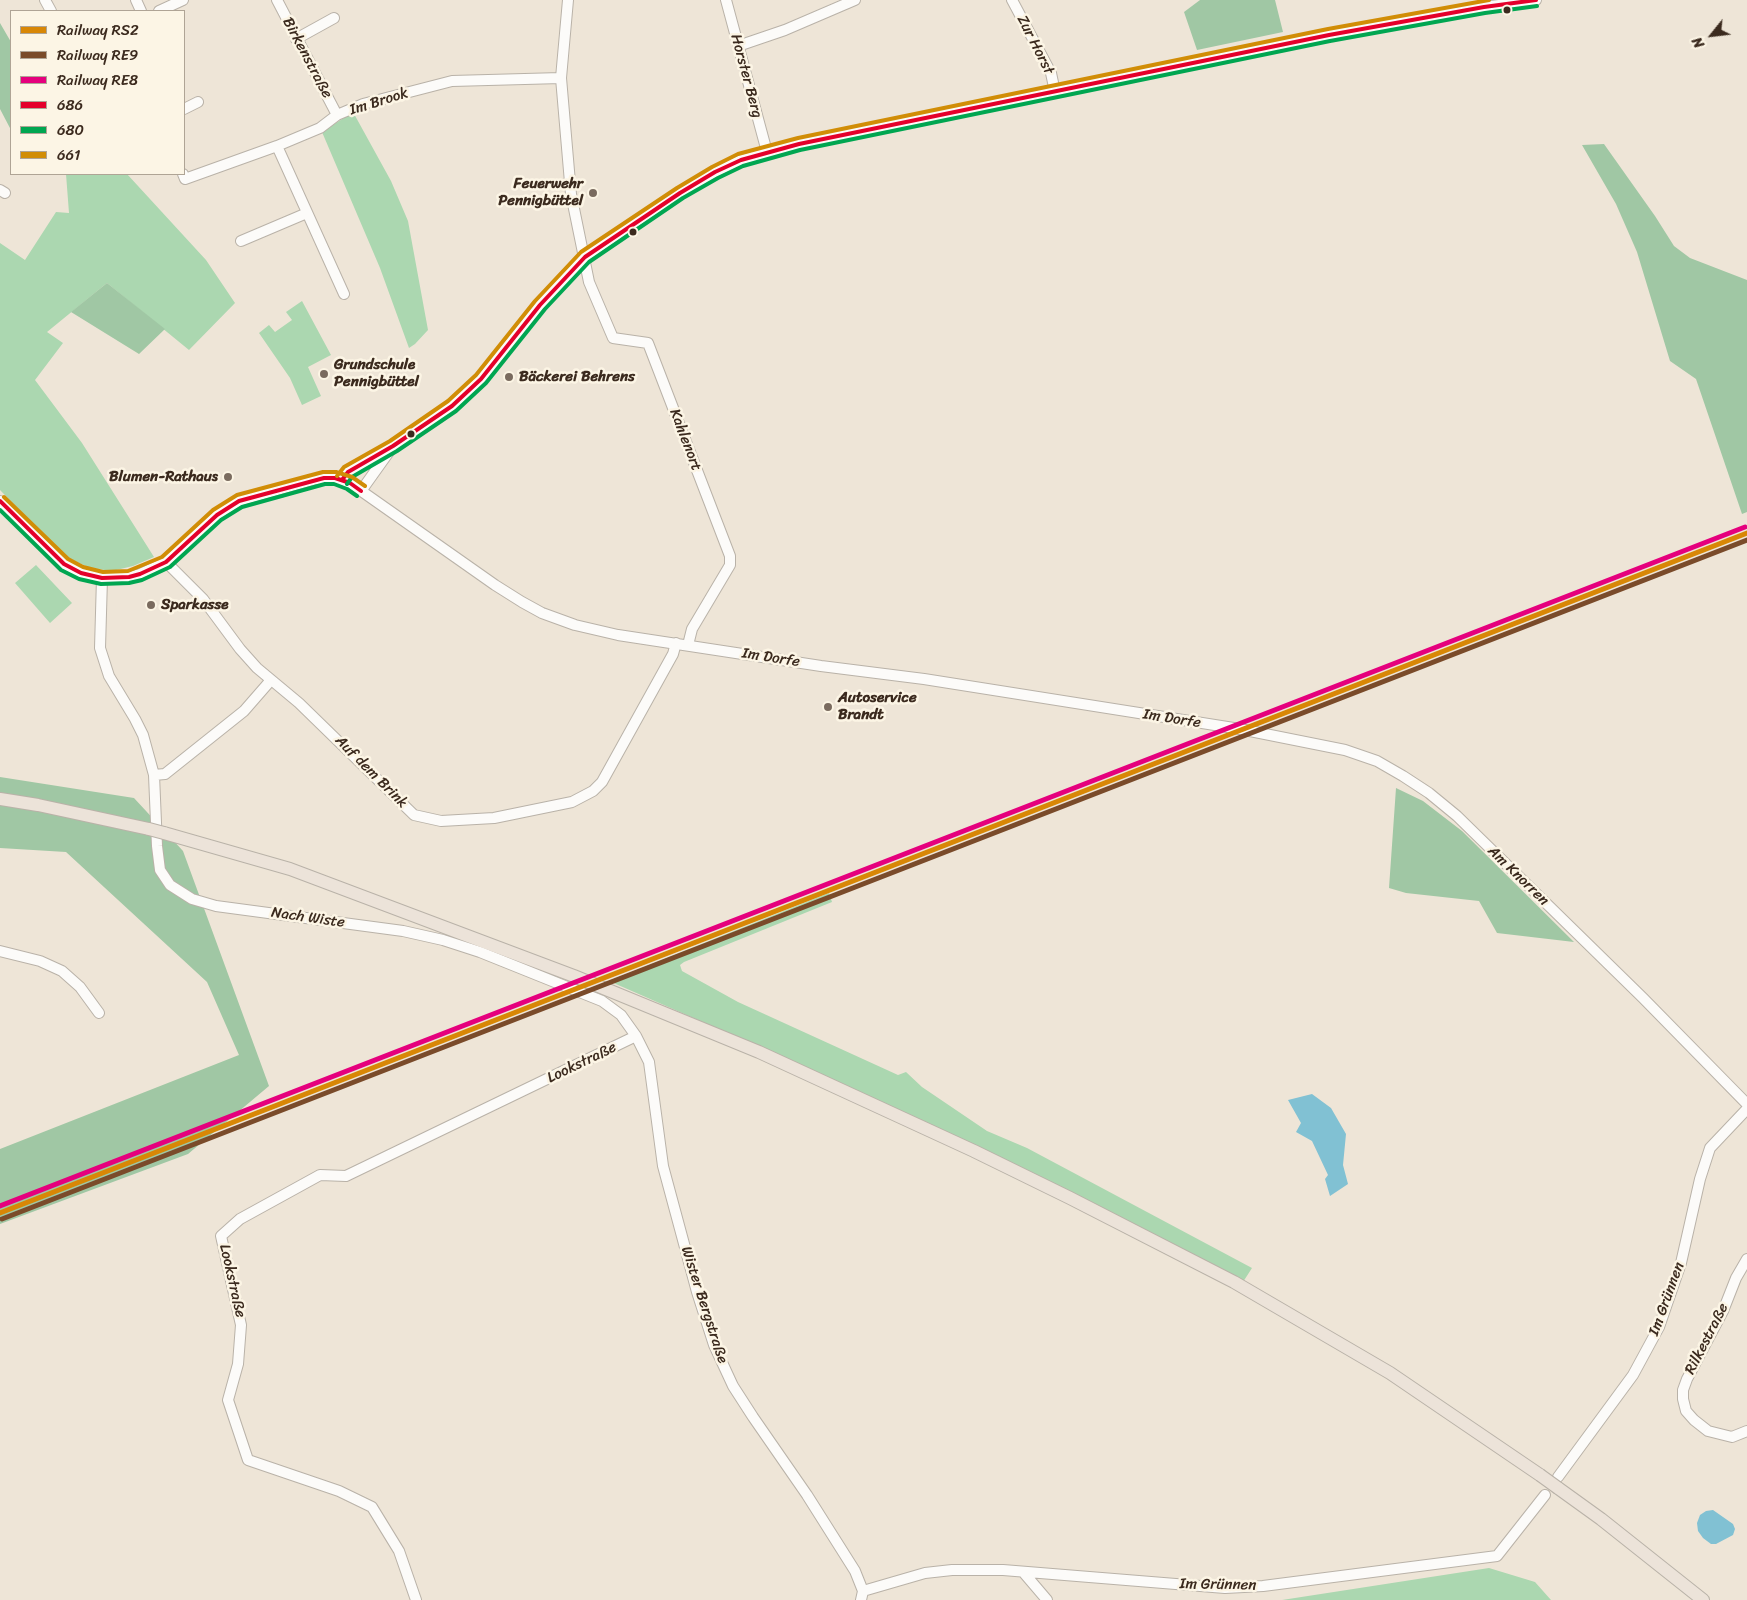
<!DOCTYPE html>
<meta charset="utf-8">
<style>
body{margin:0}
#map{position:relative;width:1747px;height:1600px;overflow:hidden;background:#eee5d7;font-family:Sriracha,sans-serif}
canvas{display:block}
.legend{position:absolute;left:10px;top:10px;width:175px;height:165px;box-sizing:border-box;background:#fcf5e5;border:1px solid #afa495;margin:0;padding:6px 9px;list-style:none;font-size:15px;color:#3b2a1e}
.legend li{display:flex;align-items:center;gap:10px;height:25px}
.legend b{width:25px;border:1px solid #afa495}
.north{position:absolute;left:1687px;top:10px;width:50px;height:50px;-webkit-text-stroke:4px #fcf5e5;paint-order:stroke;rotate:241deg;font-size:14px;font-weight:700;line-height:20px;text-align:center;color:#3b2a1e}
.north::after{content:'';display:block;margin:auto;width:18px;height:22px;background:#3b2a1e;clip-path:polygon(50% 0,100% 100%,50% 72%,0 100%)}
</style>
<div id="map">
<canvas width="1747" height="1600"></canvas>
<ul class="legend">
<li><b style="height:6px;background:#d88706"></b>Railway RS2</li>
<li><b style="height:6px;background:#7a4b2a"></b>Railway RE9</li>
<li><b style="height:6px;background:#e5007d"></b>Railway RE8</li>
<li><b style="height:6px;background:#e4002b"></b>686</li>
<li><b style="height:6px;background:#00a651"></b>680</li>
<li><b style="height:6px;background:#d18d06"></b>661</li>
</ul>
<div class="north">N</div>
</div>
<script>
const c = document.querySelector('canvas').getContext('2d');
c.lineJoin = 'round';
function fillPath(path, color) {
  c.fillStyle = color;
  c.fill(path, 'evenodd');
}
function shape(rows) {
  const path = new Path2D();
  for (const r of rows) {
    path.moveTo(r[0], r[1]);
    for (let i = 2; i < r.length; i += 2) path.lineTo(r[i], r[i + 1]);
  }
  return path;
}
function stroke(path, color, width, dash) {
  c.strokeStyle = color;
  c.lineWidth = width;
  c.lineCap = dash ? 'butt' : 'round';
  c.setLineDash(dash || []);
  c.stroke(path);
}
function write(font, color, halo, rows, align = 'center') {
  c.font = font + ' Sriracha,sans-serif';
  c.lineWidth = 5;
  c.setLineDash([]);
  c.textBaseline = 'middle';
  c.strokeStyle = halo;
  c.fillStyle = color;
  for (const [text, x, y, turn = 0] of rows) {
    c.save();
    c.translate(x, y);
    c.rotate((+turn || 0) * Math.PI / 180);
    c.textAlign = isNaN(turn) ? turn : align;
    if (halo) c.strokeText(text, 0, 0);
    c.fillText(text, 0, 0);
    c.restore();
  }
}
const green = shape([
 [353,112,391,181,408,221,428,330,415,344,409,348,380,268,322,132],
 [66,174,127,174,206,260,235,303,189,350,107,283,47,332,63,343,35,380,82,443,154,557,133,566,112,571,90,568,64,556,0,490,0,243,25,260,56,212,69,213],
 [302,301,331,355,308,367,321,396,302,405,290,378,259,333,269,325,275,332,292,320,286,312],
 [36,565,72,603,50,623,15,583],
 [829,893,832,902,684,962,680,965,682,971,738,1002,898,1075,906,1072,922,1087,987,1131,1027,1148,1252,1268,1243,1282,771,1052,609,981],
 [1489,1568,1535,1582,1551,1600,1282,1600]
]);
const forest = shape([
 [1200,0,1275,0,1283,32,1197,50,1184,12],
 [0,23,11,42,11,130,0,109],
 [1604,144,1655,216,1674,246,1690,258,1747,280,1747,512,1742,514,1696,379,1670,361,1637,252,1616,204,1582,145],
 [107,283,165,329,139,354,71,312],
 [0,777,134,798,183,851,269,1086,188,1154,0,1224,0,1149,239,1055,207,982,66,852,0,848],
 [1396,788,1423,801,1462,831,1574,942,1497,933,1479,901,1406,893,1389,888]
]);
const water = shape([
 [1312,1094,1331,1108,1346,1134,1343,1165,1348,1184,1330,1196,1325,1179,1328,1175,1312,1141,1296,1132,1301,1123,1288,1100],
 [1713,1510,1733,1524,1735,1529,1733,1535,1716,1544,1711,1544,1703,1538,1698,1531,1697,1523,1700,1515,1706,1511]
]);
const minor = shape([
 [45,0,51,11],
 [136,0,141,11],
 [277,0,337,115],
 [568,0,561,78,571,194,589,282,613,338,648,343,730,556,730,565,692,629,688,645],
 [726,0,767,152],
 [1012,0,1051,73,1055,92],
 [159,11,183,0],
 [296,39,334,18],
 [738,46,785,30,855,0],
 [184,109,198,102],
 [277,146,344,294],
 [183,174,185,179,277,146,320,128,337,115,363,104,452,81,561,78],
 [0,190,5,193],
 [241,241,307,213],
 [342,480,348,472,393,446,452,406,481,379,540,305,585,257,632,224,680,193,715,172,741,160,799,144,1329,35,1484,7,1536,0],
 [361,491,391,449],
 [0,501,64,564,81,573,102,578,129,577,140,574,166,562,217,515,239,501,316,479,335,478,350,483,495,585,522,602,542,613,575,625,618,635,821,666,924,679,1240,729,1345,750,1377,761,1403,776,1429,793,1457,816,1643,998,1747,1104],
 [166,562,203,599,240,649,257,668,299,703,414,815,441,821,494,818,572,802,593,791,602,782,673,654,676,643],
 [102,578,100,648,109,676,135,719,143,735,154,775,157,846,160,870,170,885,192,899,216,906,403,931,443,940,480,952,602,1001,621,1015,636,1036,649,1062,663,1166,697,1292,714,1345,733,1386,753,1417,807,1495,855,1571,863,1591,861,1600],
 [154,775,165,774,244,711,271,680],
 [0,951,40,961,62,971,80,987,99,1013],
 [1747,1259,1736,1278,1723,1311,1687,1379,1683,1390,1683,1399,1686,1411,1694,1420,1708,1431,1732,1437,1747,1431],
 [1558,1477,1633,1375,1659,1327,1681,1263,1700,1179,1710,1148,1747,1109],
 [1024,1573,1047,1600],
 [863,1591,925,1573,952,1570,1003,1570,1225,1588,1263,1586,1497,1556,1545,1495],
 [416,1600,399,1551,372,1507,339,1491,248,1460,228,1400,238,1364,241,1325,221,1236,240,1219,320,1175,346,1176,636,1036]
]);
const major = shape([
 [0,799,38,805,149,829],
 [164,833,290,869,574,976,759,1052,974,1151,1070,1198,1234,1282,1390,1373,1540,1475],
 [1558,1488,1601,1519,1703,1600]
]);
const majorBridge = shape([
 [149,829,164,833],
 [1540,1475,1558,1488]
]);
const bus1 = shape([
 [342,480,348,472,393,446,452,406,481,379,540,305,585,257,680,193,715,172,741,160,799,144,1329,35,1484,7,1536,0],
 [0,501,64,564,81,573,102,578,129,577,140,574,166,562,217,515,239,501,324,478,335,478,350,483,361,491]
]);
const bus2 = shape([
 [347,484,352,477,397,451,456,411,486,383,545,309,589,262,683,198,718,178,743,166,800,150,1330,41,1485,13,1537,6],
 [0,510,61,570,79,579,101,584,129,583,142,580,170,567,221,520,242,507,325,484,334,484,347,489,357,496]
]);
const bus3 = shape([
 [337,476,344,467,390,441,448,401,476,375,535,301,581,252,677,188,712,167,738,154,798,138,1328,29,1489,0],
 [4,497,68,559,83,567,103,572,128,571,162,557,213,510,237,495,323,472,336,472,352,477,365,486]
]);
const rail1 = shape([
 [0,1213,1747,533]
]);
const rail2 = shape([
 [2,1219,1747,540]
]);
const rail3 = shape([
 [0,1206,1745,527]
]);
const markers = [
 [1507,10,4.5,"#3b2a1e"],
 [593,193,5,"#7a6b5f"],
 [633,232,4.5,"#3b2a1e"],
 [324,374,5,"#7a6b5f"],
 [509,377,5,"#7a6b5f"],
 [411,434,4.5,"#3b2a1e"],
 [228,477,5,"#7a6b5f"],
 [151,605,5,"#7a6b5f"],
 [828,707,5,"#7a6b5f"]
];
const streetNames = [
 ["Zur Horst",1035,45,63],
 ["Birkenstraße",307,58,62],
 ["Horster Berg",746,76,75],
 ["Im Brook",379,102,-17],
 ["Kahlenort",685,440,69],
 ["Im Dorfe",771,658,9],
 ["Im Dorfe",1172,719,9],
 ["Auf dem Brink",371,772,45],
 ["Am Knorren",1518,876,44],
 ["Nach Wiste",308,918,8],
 ["Lookstraße",582,1063,-26],
 ["Lookstraße",232,1281,77],
 ["Im Grünnen",1667,1299,-70],
 ["Wister Bergstraße",704,1305,72],
 ["Rilkestraße",1707,1339,-63],
 ["Im Grünnen",1218,1585,1]
];
const poiNames = [
 ["Feuerwehr",583,184,"right"],
 ["Pennigbüttel",583,201,"right"],
 ["Grundschule",334,365],
 ["Pennigbüttel",334,382],
 ["Bäckerei Behrens",519,377],
 ["Blumen-Rathaus",218,477,"right"],
 ["Sparkasse",161,605],
 ["Autoservice",838,698],
 ["Brandt",838,715]
];
fillPath(green, '#abd7b0');
fillPath(forest, '#a0c7a4');
fillPath(water, '#81c1d3');
stroke(minor, '#b9b2a8', 12);
stroke(major, '#b9b2a8', 14);
stroke(minor, '#fcfbf9', 10);
stroke(major, '#ece3d9', 12);
stroke(majorBridge, '#b9b2a8', 14, []);
stroke(majorBridge, '#ece3d9', 12);
stroke(bus1, '#e4002b', 4);
stroke(bus2, '#00a651', 4);
stroke(bus3, '#d18d06', 4);
stroke(rail1, '#d88706', 5);
stroke(rail2, '#7a4b2a', 5);
stroke(rail3, '#e5007d', 5);
for (const [x, y, r, color] of markers) {
  const dot = new Path2D();
  dot.arc(x, y, r, 0, 2 * Math.PI);
  c.fillStyle = color;
  c.fill(dot);
  stroke(dot, '#fcf5e5', 2);
}
write('15px', '#3b2a1e', '#fcf5e5', streetNames);
write('bold 15px', '#3b2a1e', '#fcf5e5', poiNames, 'left');
</script>
